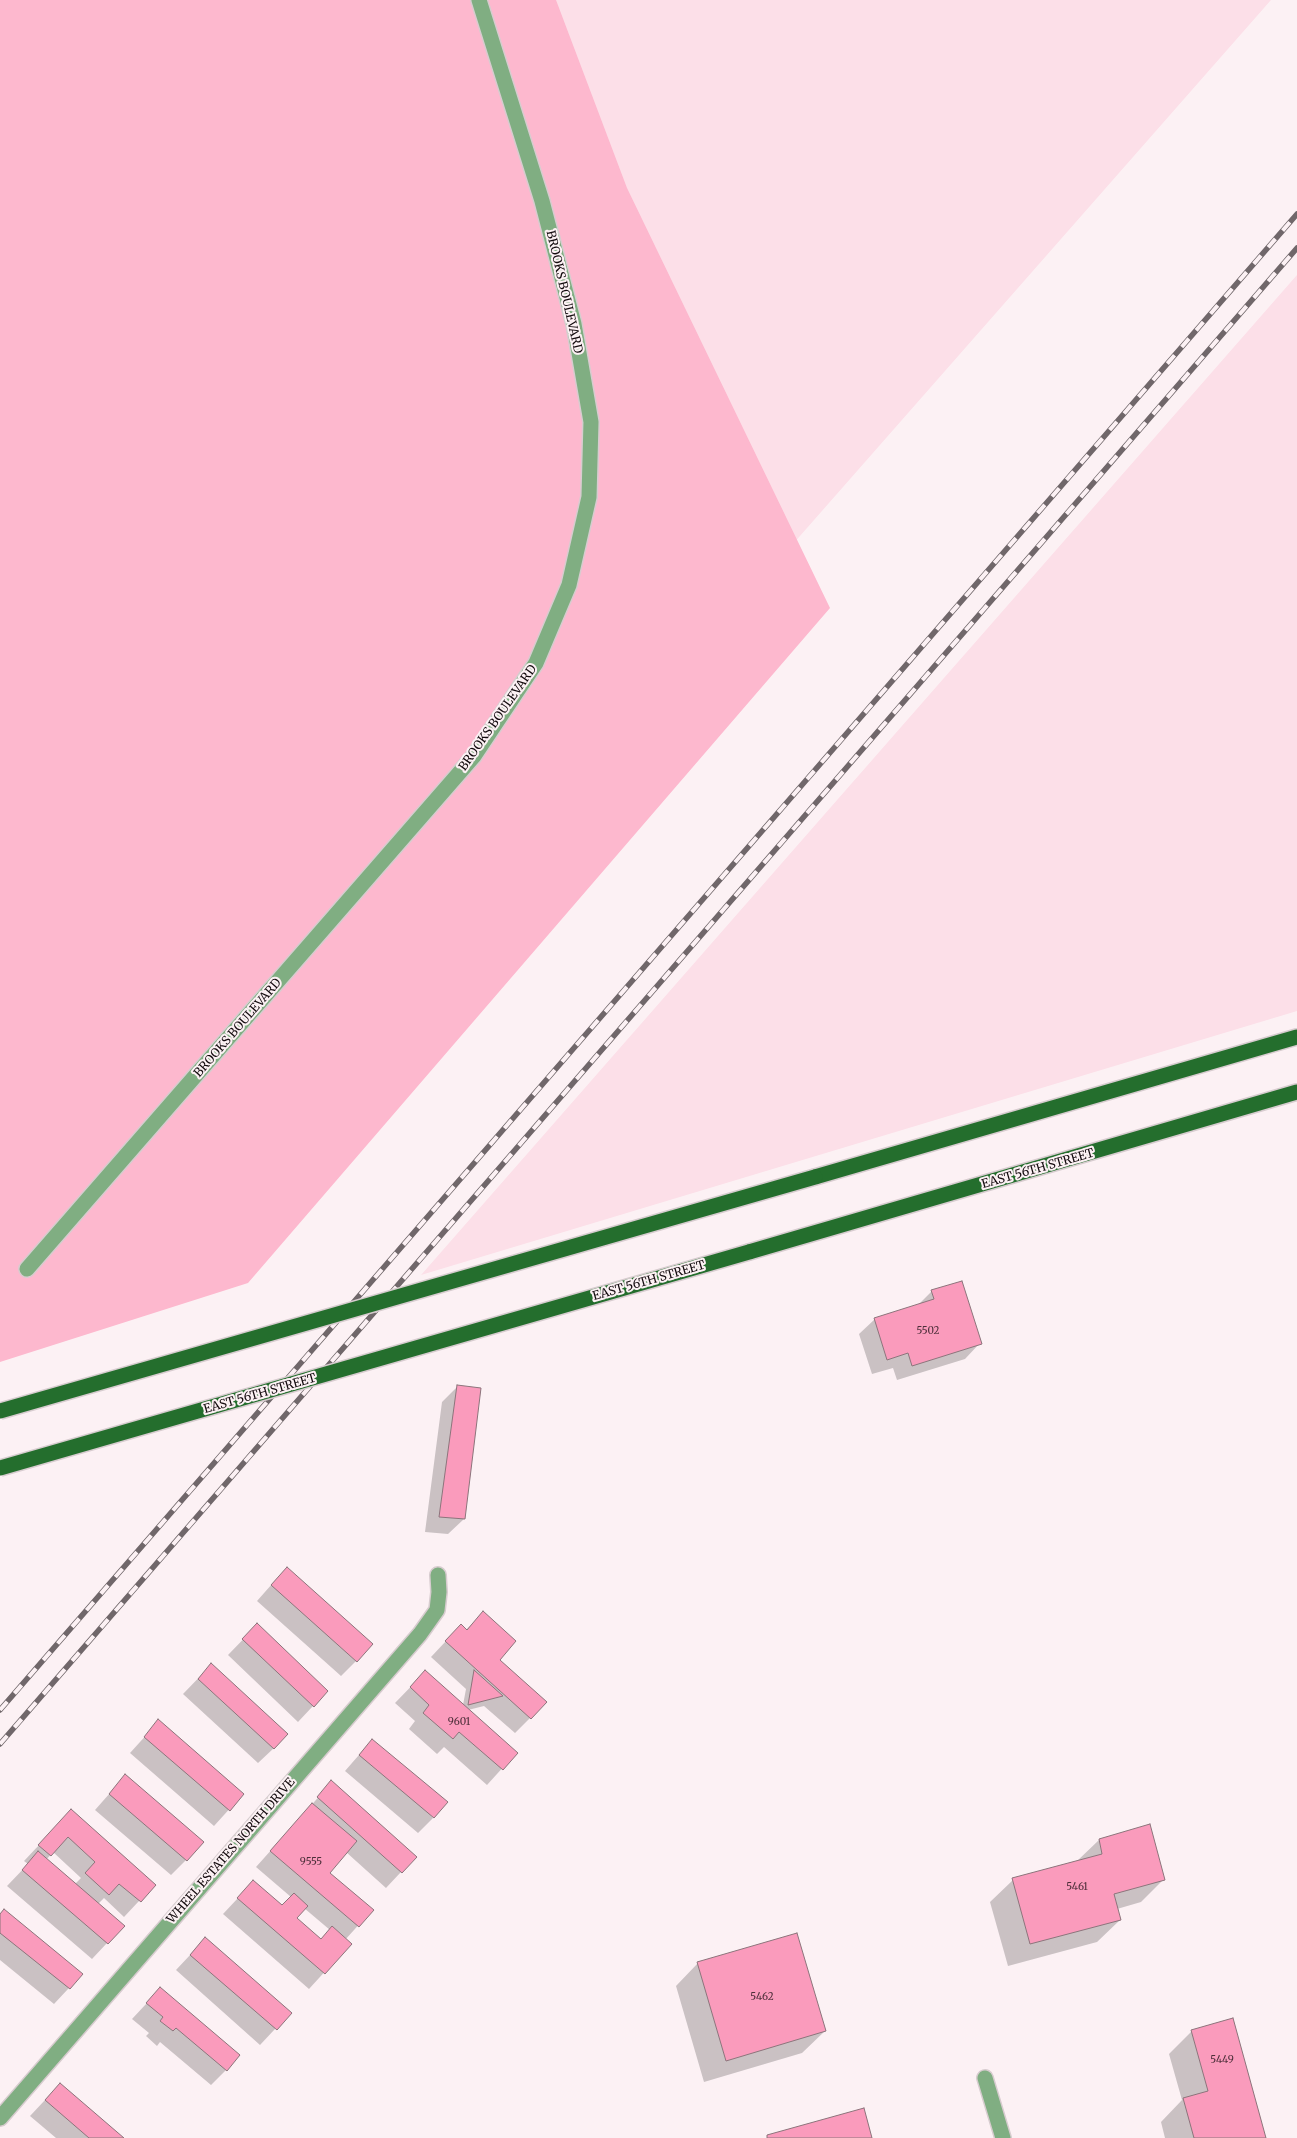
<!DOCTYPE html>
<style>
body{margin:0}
canvas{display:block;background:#fcf1f4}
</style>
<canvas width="1297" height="2138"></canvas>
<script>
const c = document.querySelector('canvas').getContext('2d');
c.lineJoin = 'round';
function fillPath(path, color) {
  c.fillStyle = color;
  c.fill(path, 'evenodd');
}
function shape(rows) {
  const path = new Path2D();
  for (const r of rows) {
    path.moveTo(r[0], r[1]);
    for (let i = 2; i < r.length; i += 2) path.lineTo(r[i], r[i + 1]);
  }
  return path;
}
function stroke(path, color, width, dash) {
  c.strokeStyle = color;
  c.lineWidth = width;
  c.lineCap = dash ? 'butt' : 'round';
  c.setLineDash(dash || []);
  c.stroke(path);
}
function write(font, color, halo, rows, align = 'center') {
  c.font = font + ' Merriweather,serif';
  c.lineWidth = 4;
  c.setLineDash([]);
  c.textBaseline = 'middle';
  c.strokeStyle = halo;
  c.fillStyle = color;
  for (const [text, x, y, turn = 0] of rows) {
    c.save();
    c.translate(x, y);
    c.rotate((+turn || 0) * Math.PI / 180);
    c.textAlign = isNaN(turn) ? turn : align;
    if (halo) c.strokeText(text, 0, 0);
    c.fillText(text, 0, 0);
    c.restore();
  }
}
const built = shape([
 [525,0,1271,0,749,594],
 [1297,275,1297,1011,421,1275]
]);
const green = shape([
 [0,0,556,0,627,188,830,608,248,1283,0,1362]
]);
const shadow = shape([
 [932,1291,980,1343,965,1359,897,1380,893,1368,872,1374,859,1334,875,1319,918,1305],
 [457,1387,479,1390,464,1519,448,1534,425,1532,442,1402],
 [272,1584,356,1661,341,1676,257,1601],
 [483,1613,498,1660,530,1718,515,1733,484,1706,468,1710,516,1753,487,1785,444,1747,437,1754,409,1729,415,1721,395,1703,425,1672,463,1705,466,1689,431,1657,446,1641,466,1630],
 [257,1625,327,1691,298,1722,228,1655],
 [211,1665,274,1748,258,1763,183,1694],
 [159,1721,243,1794,214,1826,130,1753],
 [372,1740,433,1818,418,1833,345,1771],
 [125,1776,186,1860,171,1875,95,1810],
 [332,1782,415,1857,386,1888,346,1852,328,1873,372,1910,345,1940,350,1944,309,1989,223,1914,253,1882,282,1907,291,1897,256,1867],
 [304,1908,330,1930,320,1940,295,1918],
 [71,1811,154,1885,124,1917,104,1898,98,1904,123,1926,92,1959,7,1886,28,1864,24,1861],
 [53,1852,81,1878,75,1884,46,1860],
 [1099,1840,1164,1879,1141,1902,1117,1909,1120,1920,1097,1942,1008,1966,990,1902,1013,1880,1076,1862],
 [0,1915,82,1974,54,2004,0,1960],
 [205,1939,290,2013,260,2045,176,1970],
 [698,1963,825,2031,802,2053,704,2082,676,1986],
 [160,1989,226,2070,211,2085,160,2042,157,2046,146,2036,149,2033,132,2019],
 [1192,2031,1264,2138,1165,2138,1161,2122,1182,2100,1169,2054],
 [60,2084,122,2138,56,2138,30,2116]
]);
const building = shape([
 [962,1281,982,1344,912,1366,908,1353,887,1360,874,1318,934,1299,931,1290,962,1281],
 [457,1385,481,1388,465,1519,439,1517,457,1385],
 [287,1567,373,1644,357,1662,271,1585,287,1567],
 [483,1611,516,1641,500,1660,547,1702,531,1719,445,1641,461,1624,467,1630,483,1611],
 [257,1623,328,1691,314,1707,242,1639,257,1623],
 [211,1663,288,1734,274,1749,198,1679,211,1663],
 [425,1670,518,1753,503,1770,459,1732,453,1739,423,1713,429,1705,410,1687,425,1670],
 [474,1670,503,1696,468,1705,474,1670],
 [158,1719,244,1794,230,1811,144,1737,158,1719],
 [372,1739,448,1802,434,1818,359,1755,372,1739],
 [125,1774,204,1842,187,1861,109,1794,125,1774],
 [331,1780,417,1857,402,1873,317,1797,331,1780],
 [312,1803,357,1841,330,1873,374,1910,359,1927,270,1851,312,1803],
 [71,1809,156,1885,141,1902,119,1884,109,1895,85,1873,95,1862,68,1837,51,1856,38,1845,71,1809],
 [1150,1824,1165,1880,1114,1894,1121,1920,1030,1944,1012,1878,1102,1854,1099,1839,1150,1824],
 [38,1851,125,1926,108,1944,22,1870,38,1851],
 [253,1880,282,1905,294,1893,308,1906,297,1918,321,1939,332,1926,352,1944,325,1974,237,1898,253,1880],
 [4,1909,83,1974,70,1989,0,1933,0,1914,4,1909],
 [797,1933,826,2031,726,2061,697,1962,797,1933],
 [205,1937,292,2013,277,2030,190,1955,205,1937],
 [160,1987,240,2055,227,2071,176,2028,173,2031,160,2021,163,2017,146,2003,160,1987],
 [1233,2018,1266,2138,1194,2138,1183,2098,1208,2091,1191,2030,1233,2018],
 [60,2083,124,2138,89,2138,45,2100,60,2083],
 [864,2108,872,2138,767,2138,767,2135,864,2108]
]);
const minor = shape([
 [27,1269,474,756,536,663,569,585,589,497,591,422,574,324,542,201,479,0],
 [985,2078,1003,2138],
 [0,2118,420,1634,437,1610,439,1592,438,1575]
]);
const major = shape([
 [815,1177,1297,1037],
 [749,1252,1297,1092]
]);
const rail = shape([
 [0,1710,1297,214],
 [0,1744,1297,248]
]);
const majorBridge = shape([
 [0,1411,815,1177],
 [0,1468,749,1252]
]);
const numberNames = [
 ["5502",928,1331],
 ["9601",459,1722],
 ["9555",311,1862],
 ["5461",1077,1887],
 ["5462",762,1997],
 ["5449",1222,2060]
];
const streetNames = [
 ["BROOKS BOULEVARD",564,292,77],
 ["BROOKS BOULEVARD",498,718,-55],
 ["BROOKS BOULEVARD",238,1028,-49],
 ["EAST 56TH STREET",1038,1169,-16],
 ["EAST 56TH STREET",649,1281,-16],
 ["EAST 56TH STREET",260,1394,-16],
 ["WHEEL ESTATES NORTH DRIVE",231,1851,-49]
];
fillPath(built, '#fcdfe8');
fillPath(green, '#fdb8ce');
fillPath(shadow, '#0003');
fillPath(building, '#fa9bbc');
stroke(building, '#8c747b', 1);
stroke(minor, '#d7cccf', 18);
stroke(major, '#d7cccf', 18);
stroke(minor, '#80ae82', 15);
stroke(major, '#246e2d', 15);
stroke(rail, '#70676a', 5.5);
stroke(rail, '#fcf1f4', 4, [11]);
stroke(majorBridge, '#d7cccf', 18, []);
stroke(majorBridge, '#246e2d', 15);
write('10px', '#4d2f3a', null, numberNames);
write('12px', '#130b0e', '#fcf1f4', streetNames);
</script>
